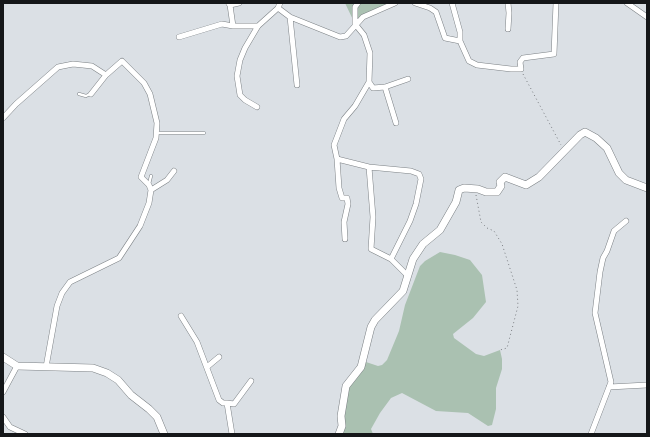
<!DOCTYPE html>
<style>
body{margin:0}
#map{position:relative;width:650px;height:437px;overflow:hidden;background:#dbe0e5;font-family:Jost,sans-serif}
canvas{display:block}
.frame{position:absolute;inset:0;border:4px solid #151719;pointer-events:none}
</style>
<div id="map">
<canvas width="650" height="437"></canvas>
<div class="frame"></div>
</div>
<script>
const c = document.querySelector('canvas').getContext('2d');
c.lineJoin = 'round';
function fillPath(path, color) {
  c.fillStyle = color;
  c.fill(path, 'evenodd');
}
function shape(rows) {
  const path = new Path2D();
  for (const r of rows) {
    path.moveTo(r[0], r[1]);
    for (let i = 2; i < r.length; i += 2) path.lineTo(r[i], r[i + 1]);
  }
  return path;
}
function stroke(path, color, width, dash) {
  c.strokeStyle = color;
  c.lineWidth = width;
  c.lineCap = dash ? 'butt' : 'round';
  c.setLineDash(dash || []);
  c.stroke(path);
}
const green = shape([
 [345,3,395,3,355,24],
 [440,252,455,255,470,260,482,275,486,302,473,318,453,334,454,338,476,354,484,356,500,350,502,359,502,369,496,388,496,409,492,425,488,426,468,413,436,411,402,393,391,398,380,413,371,429,373,434,339,434,346,386,363,361,378,366,382,365,387,360,399,331,405,305,420,266,425,261]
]);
const path = shape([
 [523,74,561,145],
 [476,195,481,222,487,228,494,231,502,244,517,290,518,306,507,348,500,350]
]);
const lane = shape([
 [79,94,86,96,90,94],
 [157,133,204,133],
 [149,184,151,176]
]);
const street = shape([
 [358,3,355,7,355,24,364,35,370,53,369,82,355,106,344,119,334,145,337,159,369,167,411,171,419,174,421,179,416,204,410,221,391,259],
 [415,3,430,8,436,12,445,38,460,41],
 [452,3,460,32,460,41,469,61,477,65,511,69,521,69,520,62,523,58,554,54,556,3],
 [508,3,509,13,508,29],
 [627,3,647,17],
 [229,4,230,5,239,3],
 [230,5,233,26],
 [278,8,290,17,340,37,346,36,363,17,395,3],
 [290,17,297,85],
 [179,37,222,24,233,26,258,26],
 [369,82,373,88,385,87,408,79],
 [385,87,396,123],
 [257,107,245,100,240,95,237,76,240,60,245,48,258,26,278,8,280,3],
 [3,118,16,104,58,67,73,64,92,66,106,75],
 [337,159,339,188,342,198,347,198,348,204,344,222,345,239],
 [369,167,373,217,371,249,391,259,407,275],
 [151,190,167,180,174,171],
 [181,316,197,342,219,400,223,403,227,403],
 [46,367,57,306,62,293,70,282,119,258,140,226,149,203,151,190,149,185,141,177,156,138,157,123,150,94,144,83,122,61,106,75,91,94],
 [207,367,219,357],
 [609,387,647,385],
 [3,392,17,366],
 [3,417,10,427,25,434],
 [232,434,227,403,234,404,251,381],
 [591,434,611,382,595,313,600,272,603,258,607,251,614,231,626,221]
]);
const secondary = shape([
 [3,357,17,366,93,368,107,373,118,380,131,395,149,409,157,417,164,434],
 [339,434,342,426,341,416,346,386,361,367,371,327,375,320,403,291,413,259,423,244,440,230,456,202,459,190,464,188,478,189,486,192,497,192,501,186,500,182,505,177,526,185,539,177,580,135,585,132,596,138,607,148,619,173,626,180,647,188]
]);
fillPath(green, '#aac1b1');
stroke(lane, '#7c8185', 3.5);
stroke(street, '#7c8185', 6);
stroke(secondary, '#7c8185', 8);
stroke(path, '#7a7d81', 1, [1, 3]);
stroke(lane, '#fff', 2.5);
stroke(street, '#fff', 5);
stroke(secondary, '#fff', 7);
</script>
